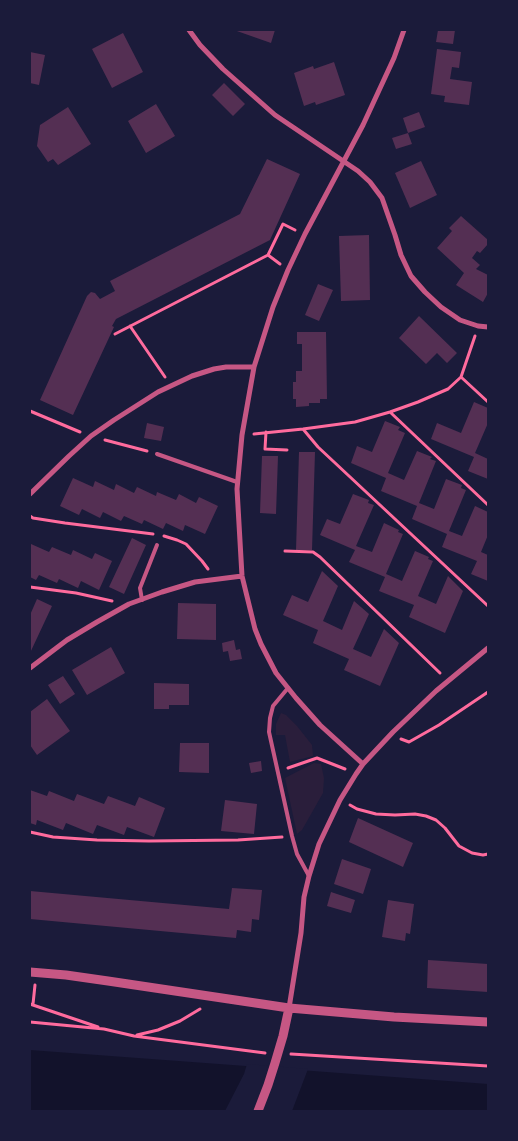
<!DOCTYPE html>
<style>
body{margin:0}
#map{position:relative;width:518px;height:1141px;overflow:hidden;background:#1b1b3a;font-family:Montserrat,sans-serif}
canvas{display:block}
.frame{position:absolute;inset:0;border:31px solid #1b1b3a;pointer-events:none}
</style>
<div id="map">
<canvas width="518" height="1141"></canvas>
<div class="frame"></div>
</div>
<script>
const c = document.querySelector('canvas').getContext('2d');
c.lineJoin = 'round';
function fillPath(path, color) {
  c.fillStyle = color;
  c.fill(path, 'evenodd');
}
function shape(rows) {
  const path = new Path2D();
  for (const r of rows) {
    path.moveTo(r[0], r[1]);
    for (let i = 2; i < r.length; i += 2) path.lineTo(r[i], r[i + 1]);
  }
  return path;
}
function stroke(path, color, width, dash) {
  c.strokeStyle = color;
  c.lineWidth = width;
  c.lineCap = dash ? 'butt' : 'round';
  c.setLineDash(dash || []);
  c.stroke(path);
}
const green = shape([
 [281,713,286,715,297,726,312,745,313,756,290,762,285,735,276,735,276,724],
 [314,763,321,764,324,778,323,793,302,830,297,834,285,778]
]);
const water = shape([
 [30,1050,488,1084,488,1111,30,1111]
]);
const pier = shape([
 [247,1064,308,1069,292,1111,225,1111,244,1074]
]);
const building = shape([
 [234,30,275,30,271,43],
 [438,30,455,30,453,44,436,42],
 [123,33,143,72,112,88,92,49],
 [437,49,461,52,459,68,452,67,450,79,472,82,469,105,444,102,445,96,431,94],
 [30,52,45,55,39,85,30,83],
 [334,62,345,95,316,105,315,102,304,106,294,73,313,66,314,69],
 [224,83,245,104,233,116,212,95],
 [156,104,175,136,146,153,128,121],
 [68,107,91,144,58,165,53,159,48,162,37,146,40,125],
 [419,112,425,127,408,133,403,118],
 [408,133,412,144,396,149,392,138],
 [267,159,300,174,270,240,116,319,112,326,114,327,73,415,40,400,87,296,91,292,95,293,100,299,115,291,110,281,240,214],
 [421,161,437,195,410,208,395,173],
 [461,216,488,240,488,244,480,253,477,251,472,258,480,265,476,269,488,275,488,293,483,302,456,285,464,273,437,248,452,231,449,228],
 [369,235,370,300,341,301,339,236],
 [318,284,333,290,319,321,305,315],
 [419,316,457,353,447,363,437,353,426,364,399,338],
 [297,332,326,332,327,399,320,399,320,403,309,403,309,406,296,407,296,399,293,399,293,382,296,382,296,371,302,371,302,344,297,344],
 [474,402,488,408,488,423,475,453,488,459,488,479,468,471,474,457,431,439,437,423,461,433],
 [385,421,400,427,398,430,405,433,388,473,404,480,417,451,432,457,430,459,436,461,419,503,434,509,446,479,462,485,461,488,466,490,449,531,462,536,475,506,488,512,488,535,481,552,488,555,488,581,471,574,477,561,442,547,447,534,412,519,417,506,381,491,386,478,351,463,357,446,372,452],
 [147,423,164,427,161,441,144,438],
 [299,452,315,452,312,550,296,550],
 [262,456,278,456,276,514,260,513],
 [73,478,93,487,95,481,114,490,116,484,134,493,137,487,156,496,157,492,176,500,179,494,196,503,199,497,218,506,205,534,185,525,183,531,166,523,163,529,144,520,142,524,124,516,121,521,103,512,100,518,82,509,79,515,60,506],
 [353,494,369,500,368,503,374,505,356,546,372,552,384,523,399,530,398,532,403,534,386,574,402,581,415,551,429,557,428,559,433,561,418,596,436,604,448,576,463,591,445,633,409,617,414,605,379,591,385,577,349,562,355,550,320,535,327,519,340,524],
 [132,538,146,545,124,594,109,587],
 [31,544,49,552,52,547,71,555,73,550,92,559,95,553,112,561,99,590,81,581,78,588,59,579,57,583,39,575,36,580,30,577],
 [322,571,338,586,323,621,342,630,354,601,369,614,353,649,371,657,384,629,399,643,380,686,344,670,349,659,313,643,318,630,283,615,292,595,308,602],
 [37,599,52,606,30,653,30,615],
 [178,603,216,604,216,640,177,639],
 [234,640,236,650,240,649,242,659,230,661,228,651,223,652,222,643],
 [111,647,125,673,87,695,72,670],
 [63,676,75,694,60,704,48,685],
 [154,683,189,684,189,705,169,705,169,709,154,709],
 [47,699,70,731,37,755,30,745,30,712],
 [180,743,209,743,209,773,179,772],
 [261,761,262,771,251,773,249,763],
 [30,790,47,796,49,791,74,801,77,794,104,804,108,796,135,806,139,797,165,808,154,837,127,827,124,835,97,825,93,834,66,823,63,830,37,820,36,825,30,823],
 [225,800,257,804,254,834,221,831],
 [358,818,413,843,403,867,349,842],
 [342,859,371,869,363,894,334,884],
 [232,888,262,890,259,920,252,919,251,932,237,930,236,938,30,919,30,891,229,909],
 [331,892,355,900,351,913,327,906],
 [388,900,414,904,410,934,406,933,405,941,382,937],
 [428,960,488,964,488,992,427,988]
]);
const path = shape([
 [268,255,280,264],
 [130,326,165,377],
 [115,334,268,255,283,224,295,230],
 [461,377,488,402],
 [30,411,80,432],
 [390,412,488,505],
 [303,429,318,447,488,606],
 [266,432,265,449,287,450],
 [254,434,303,429,355,422,390,412,418,402,448,389,461,377,475,336],
 [105,440,147,451],
 [30,516,33,518,65,523,153,534],
 [164,536,177,540,186,544,202,561,208,569],
 [285,551,313,552,320,557,440,673],
 [30,587,76,593,112,601],
 [401,739,409,742,439,725,488,692],
 [288,768,317,758,345,769],
 [350,805,357,809,376,814,395,815,415,814,426,816,436,820,445,828,459,846,472,853,483,855,488,854],
 [30,832,53,837,97,840,149,841,238,840,282,837],
 [30,1004,98,1027],
 [33,1004,35,985],
 [30,1022,104,1029,134,1036,265,1053],
 [137,1035,158,1030,180,1021,200,1009],
 [291,1054,488,1066]
]);
const service = shape([
 [157,454,237,482],
 [142,600,140,588,157,545],
 [288,688,273,706,270,718,269,732,292,836,297,854,309,876]
]);
const minor = shape([
 [189,30,200,45,223,69,275,115,358,171,370,182,382,198,395,235,401,255,411,276,425,292,441,307,460,320,478,326,488,327],
 [30,494,69,456,91,436,114,420,158,392,192,376,214,369,226,367,254,367],
 [30,668,67,640,97,622,129,604,162,592,195,582,242,576],
 [363,764,320,725,296,698,276,673,261,644,255,629,242,576,237,489,242,435,254,367,273,307,288,270,305,234,363,125,394,58,404,30],
 [289,1008,301,933,304,897,309,876,319,844,340,800,356,774,363,764,393,732,436,691,488,648]
]);
const tertiary = shape([
 [30,972,66,975,108,981,289,1008,394,1017,488,1022],
 [258,1111,268,1085,275,1063,283,1036,289,1008]
]);
fillPath(green, '#2a1e3b');
fillPath(water, '#12122b');
fillPath(pier, '#1b1b3a');
fillPath(building, '#542f53');
stroke(path, '#ff6b9d', 3);
stroke(service, '#c65784', 4);
stroke(minor, '#c65784', 5);
stroke(tertiary, '#c65784', 9);
</script>
